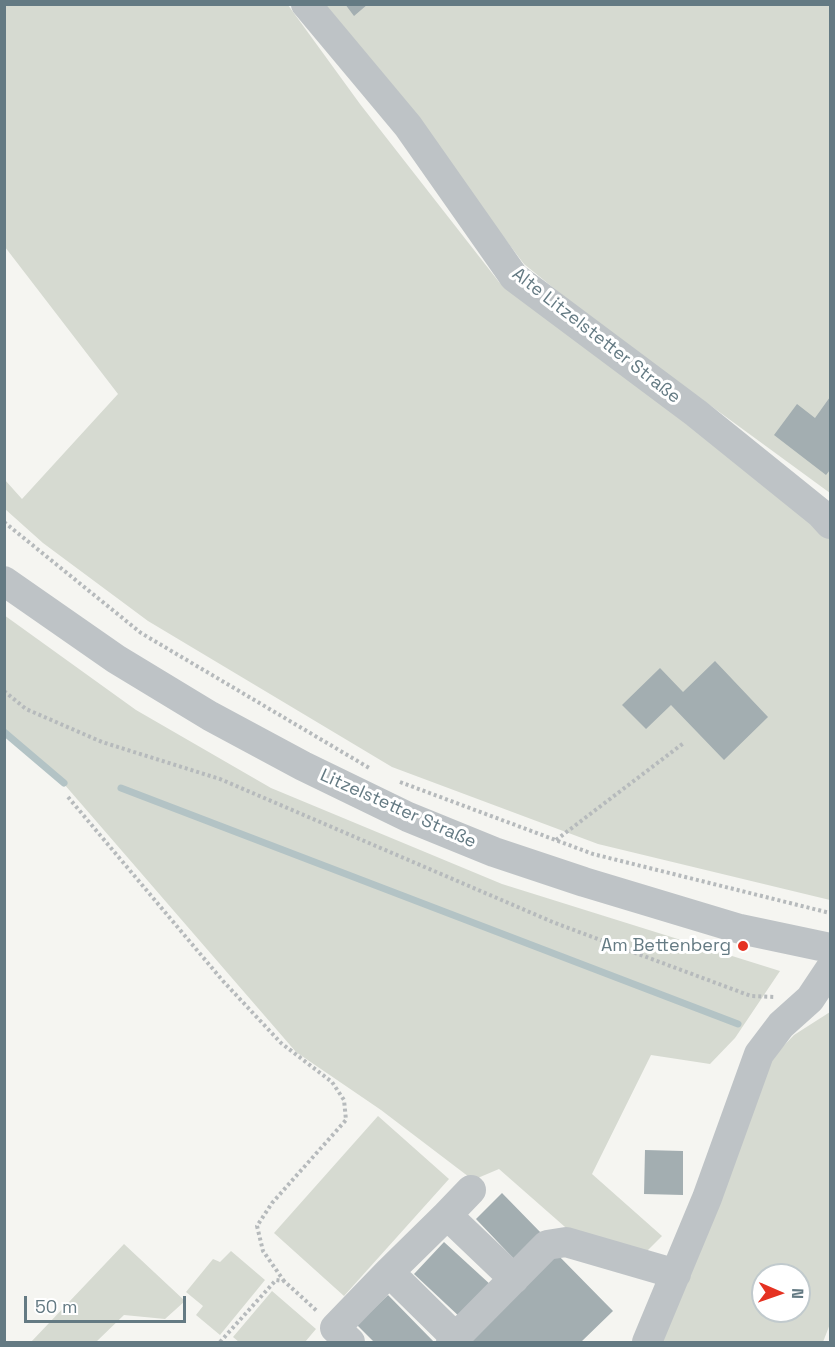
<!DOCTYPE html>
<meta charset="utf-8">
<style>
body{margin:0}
#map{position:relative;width:835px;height:1347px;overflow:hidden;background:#f5f5f1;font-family:"Space Grotesk",sans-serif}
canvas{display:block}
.frame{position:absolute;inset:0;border:6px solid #647a83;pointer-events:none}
.north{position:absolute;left:751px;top:1263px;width:60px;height:60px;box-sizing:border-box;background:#fff;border:2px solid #c1cacd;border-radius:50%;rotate:92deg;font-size:16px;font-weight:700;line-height:24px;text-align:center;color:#647a83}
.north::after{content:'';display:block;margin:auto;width:21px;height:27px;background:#e53222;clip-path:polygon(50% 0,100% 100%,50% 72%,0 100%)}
.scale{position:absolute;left:24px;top:1296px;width:162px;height:27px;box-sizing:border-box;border:3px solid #647a83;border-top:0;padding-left:8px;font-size:18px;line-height:21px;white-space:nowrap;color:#647a83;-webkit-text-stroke:4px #fff;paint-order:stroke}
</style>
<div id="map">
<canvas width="835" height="1347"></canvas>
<div class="frame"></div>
<div class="north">N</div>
<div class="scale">50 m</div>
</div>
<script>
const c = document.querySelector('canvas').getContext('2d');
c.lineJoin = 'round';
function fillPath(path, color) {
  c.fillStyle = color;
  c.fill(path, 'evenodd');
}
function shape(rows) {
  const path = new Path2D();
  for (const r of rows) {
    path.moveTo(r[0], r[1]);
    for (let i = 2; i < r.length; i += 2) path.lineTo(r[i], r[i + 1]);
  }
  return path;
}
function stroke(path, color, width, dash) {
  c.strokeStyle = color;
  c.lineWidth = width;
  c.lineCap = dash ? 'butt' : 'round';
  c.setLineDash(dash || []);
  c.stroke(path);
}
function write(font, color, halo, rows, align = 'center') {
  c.font = font + ' "Space Grotesk",sans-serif';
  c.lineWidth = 6;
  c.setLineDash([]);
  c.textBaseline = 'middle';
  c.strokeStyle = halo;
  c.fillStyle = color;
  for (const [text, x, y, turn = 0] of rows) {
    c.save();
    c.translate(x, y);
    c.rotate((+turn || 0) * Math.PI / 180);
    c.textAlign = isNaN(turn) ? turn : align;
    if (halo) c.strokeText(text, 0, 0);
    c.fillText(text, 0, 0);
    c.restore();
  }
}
const green = shape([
 [4,5,288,5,360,104,499,282,692,424,830,537,830,900,598,844,392,767,148,621,43,543,5,509,5,480,22,499,118,394,5,247],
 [307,5,830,5,830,493,588,316,524,264,416,122],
 [4,615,136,710,271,788,502,884,780,971,735,1038,710,1064,651,1055,592,1174,662,1236,639,1259,581,1241,499,1169,473,1180,381,1110,296,1052,64,784,5,730],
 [830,1012,830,1324,823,1342,662,1342,771,1059,794,1035],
 [763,1275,799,1275,799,1311,763,1311],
 [378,1116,449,1179,344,1296,274,1233],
 [124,1244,185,1301,165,1319,124,1315,96,1342,31,1342],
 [231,1251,265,1280,220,1335,196,1315,203,1306,186,1292,213,1259,220,1262],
 [272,1291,316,1329,305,1342,239,1342,233,1337]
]);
const stream = shape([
 [4,732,64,783],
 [121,788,738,1024]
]);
const building = shape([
 [345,4,368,4,354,16],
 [830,397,830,470,826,475,774,435,797,404,815,418],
 [715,661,768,717,724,760,671,705,646,729,622,705,660,668,683,692],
 [645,1150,683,1151,683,1195,644,1194],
 [502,1193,543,1235,516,1261,476,1219],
 [444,1242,492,1286,462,1319,414,1274],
 [554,1251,613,1311,581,1342,462,1342],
 [388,1295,434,1342,374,1342,357,1325]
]);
const path = shape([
 [4,522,141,633,371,769],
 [4,691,26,709,102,742,220,779,555,923,751,996,776,997],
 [400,782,593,854,830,913],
 [68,797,223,981,281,1043,332,1082,344,1100,346,1120,272,1203,257,1226,263,1251,284,1281],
 [556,840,685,742],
 [220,1342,276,1280,284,1281,317,1311]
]);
const minor = shape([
 [306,4,408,126,514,277,696,413,820,513,830,524],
 [4,581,116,659,210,716,303,766,408,817,494,852,584,882,740,929,830,948],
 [447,1215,471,1190],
 [456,1338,389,1272,447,1215,514,1279],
 [350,1342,335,1328,389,1272],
 [451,1342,547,1245,566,1242,676,1274],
 [647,1342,707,1198,759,1054,781,1025,810,999,830,969]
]);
const markers = [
 [743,946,6,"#e53222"]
];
const streetNames = [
 ["Alte Litzelstetter Straße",596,336,38],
 ["Litzelstetter Straße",398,809,24]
];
const poiNames = [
 ["Am Bettenberg",731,946]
];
fillPath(green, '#d6dad1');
stroke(stream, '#b3c3c5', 7);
fillPath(building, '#a3aeb1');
stroke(path, '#b6babc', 4, [3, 3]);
stroke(minor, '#bec3c6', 30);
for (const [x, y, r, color] of markers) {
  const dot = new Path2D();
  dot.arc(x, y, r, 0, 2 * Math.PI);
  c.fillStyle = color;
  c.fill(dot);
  stroke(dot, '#fff', 2);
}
write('18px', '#647a83', '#fff', streetNames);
write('18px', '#647a83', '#fff', poiNames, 'right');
</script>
